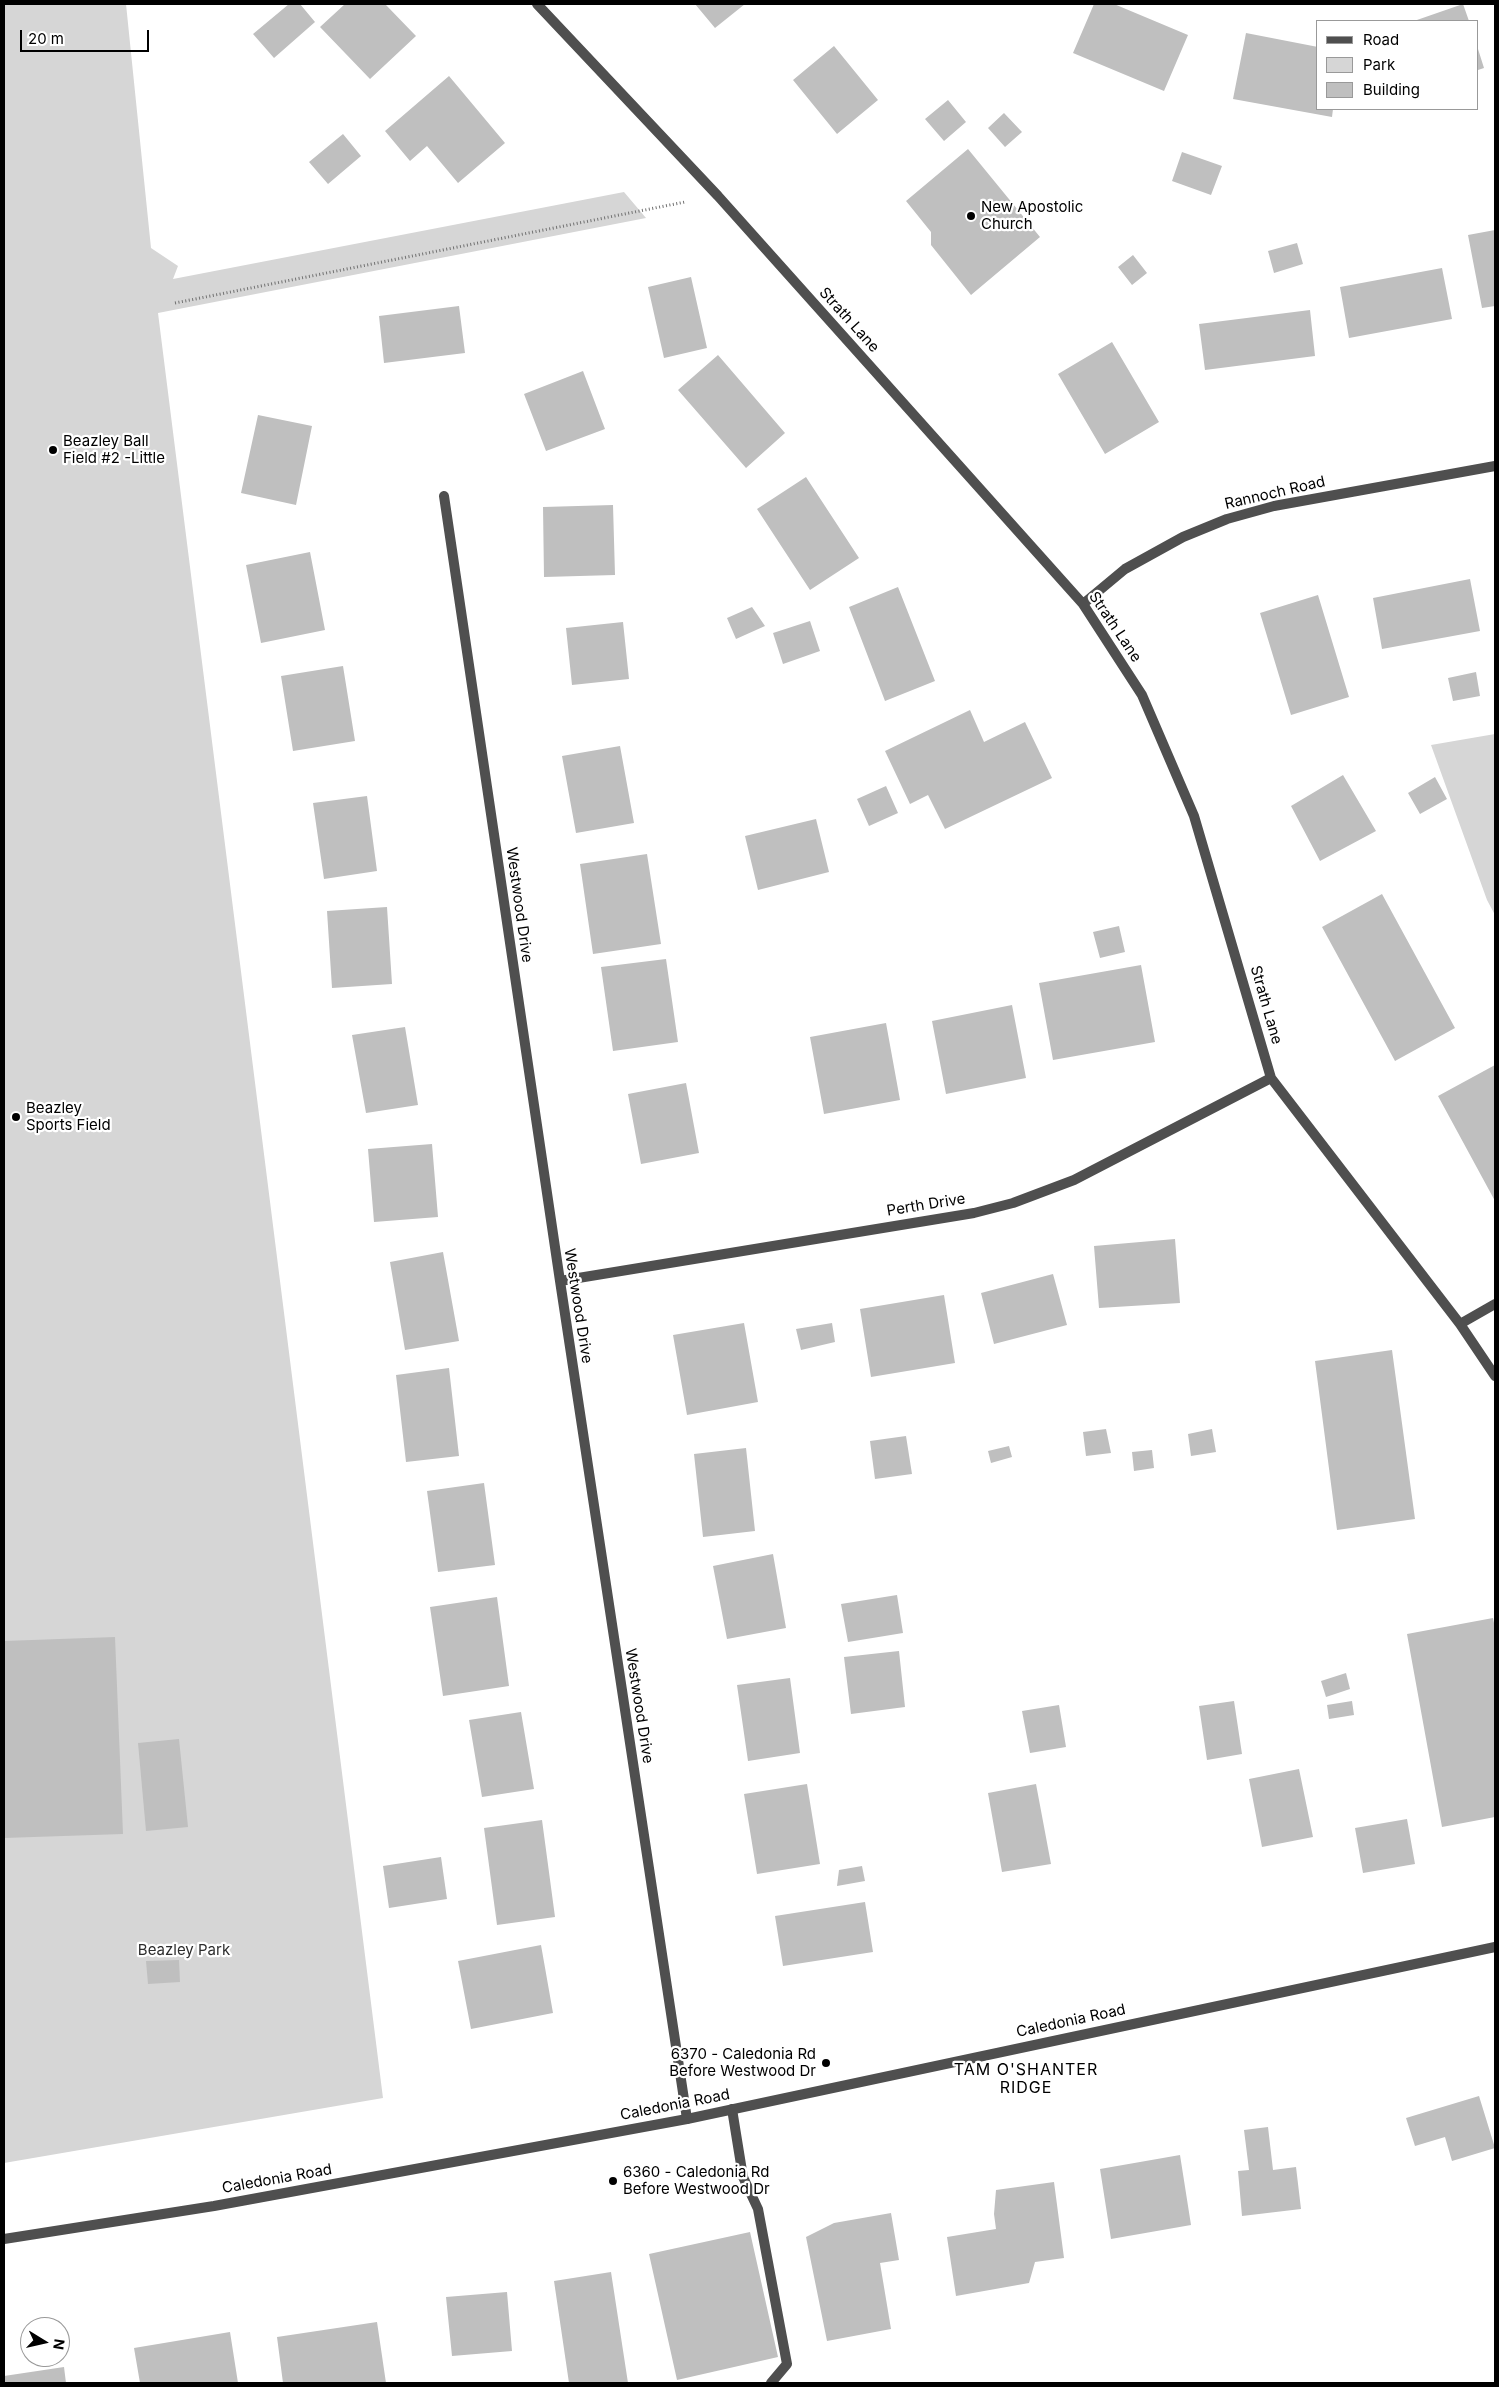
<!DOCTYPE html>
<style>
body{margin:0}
#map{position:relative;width:1499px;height:2387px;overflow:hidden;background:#fff;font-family:Inter,sans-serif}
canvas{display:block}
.frame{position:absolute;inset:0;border:5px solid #000;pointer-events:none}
.legend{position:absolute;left:1316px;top:20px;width:162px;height:90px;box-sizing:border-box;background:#fff;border:1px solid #999;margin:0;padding:6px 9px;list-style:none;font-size:15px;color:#000}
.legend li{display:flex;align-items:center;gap:10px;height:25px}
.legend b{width:25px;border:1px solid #999}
.north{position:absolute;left:20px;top:2317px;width:50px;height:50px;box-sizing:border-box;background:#fff;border:1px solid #999;border-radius:50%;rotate:99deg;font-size:14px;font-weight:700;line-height:20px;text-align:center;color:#000}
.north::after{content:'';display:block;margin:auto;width:18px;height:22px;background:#000;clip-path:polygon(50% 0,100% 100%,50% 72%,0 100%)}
.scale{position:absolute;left:20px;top:30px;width:129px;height:22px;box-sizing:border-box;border:2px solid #000;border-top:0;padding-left:6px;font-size:15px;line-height:18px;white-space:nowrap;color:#000;-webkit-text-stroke:4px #fff;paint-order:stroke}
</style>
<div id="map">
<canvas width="1499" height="2387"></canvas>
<div class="frame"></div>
<ul class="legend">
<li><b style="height:6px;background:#4f4f4f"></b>Road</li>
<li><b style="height:14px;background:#d6d6d6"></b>Park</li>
<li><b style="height:14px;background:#bfbfbf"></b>Building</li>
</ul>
<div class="north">N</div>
<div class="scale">20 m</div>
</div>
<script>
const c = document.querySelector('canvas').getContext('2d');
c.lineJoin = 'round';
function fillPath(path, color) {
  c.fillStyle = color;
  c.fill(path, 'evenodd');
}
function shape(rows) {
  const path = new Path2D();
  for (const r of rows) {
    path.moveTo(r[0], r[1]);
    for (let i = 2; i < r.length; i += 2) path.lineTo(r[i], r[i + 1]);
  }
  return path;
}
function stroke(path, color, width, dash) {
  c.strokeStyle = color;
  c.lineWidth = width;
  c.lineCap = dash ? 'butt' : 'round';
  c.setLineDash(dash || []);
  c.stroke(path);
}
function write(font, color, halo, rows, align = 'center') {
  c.font = font + ' Inter,sans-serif';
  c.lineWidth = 4.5;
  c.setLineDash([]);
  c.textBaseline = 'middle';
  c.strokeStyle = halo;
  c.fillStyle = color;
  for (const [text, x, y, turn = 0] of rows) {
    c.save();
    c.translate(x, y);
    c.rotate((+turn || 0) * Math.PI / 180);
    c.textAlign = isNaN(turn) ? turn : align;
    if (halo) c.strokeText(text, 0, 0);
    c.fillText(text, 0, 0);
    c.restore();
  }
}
const green = shape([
 [4,4,126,4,151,248,178,266,173,279,624,192,646,218,158,313,383,2098,4,2163],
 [1495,734,1495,915,1487,900,1431,745]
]);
const building = shape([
 [289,4,300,4,315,22,274,58,253,34],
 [345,4,385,4,416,36,370,79,320,27],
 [695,4,745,4,715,28],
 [1094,4,1114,4,1188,35,1164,91,1073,53],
 [1463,4,1469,21,1414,21],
 [1246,33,1318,47,1318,109,1333,109,1332,117,1233,99],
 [834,46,878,100,837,134,793,80],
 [1478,49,1484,68,1478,70],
 [449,76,505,143,458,183,427,146,410,161,385,131],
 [948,100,966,122,944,141,925,119],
 [1004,113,1022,132,1005,147,988,128],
 [343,134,361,156,328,184,309,162],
 [968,149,1040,237,971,295,931,245,931,232,906,201],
 [1182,152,1222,166,1211,195,1172,181],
 [1495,230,1495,306,1482,308,1468,235],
 [1297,243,1303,264,1274,273,1268,251],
 [1133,255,1147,273,1132,285,1118,267],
 [1442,268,1452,319,1349,338,1340,287],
 [691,277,707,348,664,358,648,287],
 [459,306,465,353,384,363,379,316],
 [1310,310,1315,356,1205,370,1199,324],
 [1112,342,1159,422,1105,454,1058,374],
 [718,355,785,433,746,468,678,390],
 [583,371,605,429,546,451,524,394],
 [258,415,312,426,296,505,241,493],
 [806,477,859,558,810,590,757,509],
 [613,505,615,575,544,577,543,507],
 [310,552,325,630,261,643,246,565],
 [1470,579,1480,631,1382,649,1373,598],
 [898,587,935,681,885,701,849,607],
 [1318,595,1349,697,1291,715,1260,613],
 [752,607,765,626,736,639,727,618],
 [810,621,820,651,783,664,773,633],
 [623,622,629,679,572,685,566,628],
 [343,666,355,741,293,751,281,676],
 [1476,672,1480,696,1453,701,1448,678],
 [970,710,984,742,1025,722,1052,778,945,829,928,795,910,804,885,751],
 [620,746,634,823,576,833,562,756],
 [1343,775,1376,831,1320,861,1291,806],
 [1435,777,1447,799,1420,814,1408,793],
 [886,786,898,813,869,826,857,799],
 [367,796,377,871,324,879,313,803],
 [816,819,829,872,758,890,745,836],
 [647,854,661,944,593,954,580,864],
 [1382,894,1455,1028,1395,1061,1322,927],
 [387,907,392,984,332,988,327,911],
 [1119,926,1125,952,1100,958,1093,932],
 [666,959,678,1042,613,1051,601,967],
 [1141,965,1155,1042,1053,1060,1039,983],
 [1012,1005,1026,1078,946,1094,932,1021],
 [886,1023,900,1100,824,1114,810,1037],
 [405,1027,418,1105,366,1113,352,1035],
 [1495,1065,1495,1201,1438,1096],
 [686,1083,699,1153,641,1164,628,1094],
 [432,1144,438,1217,374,1222,368,1149],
 [1175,1239,1180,1303,1099,1308,1094,1246],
 [443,1252,459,1341,405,1350,390,1262],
 [1053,1274,1067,1325,994,1344,981,1293],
 [944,1295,955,1363,871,1377,860,1309],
 [744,1323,758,1402,687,1415,673,1335],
 [832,1323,835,1342,801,1350,796,1329],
 [1392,1350,1415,1519,1337,1530,1315,1361],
 [449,1368,459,1456,406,1462,396,1375],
 [1106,1429,1111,1453,1086,1456,1083,1432],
 [1212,1429,1216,1452,1191,1456,1188,1434],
 [906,1436,912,1474,875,1479,870,1441],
 [1009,1446,1012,1457,991,1463,988,1451],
 [746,1448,755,1531,703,1537,694,1454],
 [1152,1450,1154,1468,1134,1471,1132,1452],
 [484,1483,495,1565,438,1572,427,1491],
 [773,1554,786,1628,727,1639,713,1566],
 [897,1595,903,1633,848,1642,841,1604],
 [497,1597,509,1686,443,1696,430,1607],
 [1493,1618,1495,1628,1495,1817,1442,1827,1407,1634],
 [115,1637,123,1834,4,1838,4,1641],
 [899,1651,905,1707,851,1714,844,1657],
 [1346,1673,1350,1689,1326,1697,1321,1681],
 [790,1678,800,1753,748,1761,737,1685],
 [1234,1701,1242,1754,1207,1760,1199,1706],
 [1352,1701,1354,1715,1329,1719,1327,1705],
 [1059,1705,1066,1747,1030,1753,1022,1711],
 [521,1712,534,1789,482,1797,469,1720],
 [179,1739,188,1827,146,1831,138,1743],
 [1299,1769,1313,1837,1262,1847,1249,1779],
 [807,1784,820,1864,757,1874,744,1794],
 [1036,1784,1051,1864,1002,1872,988,1793],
 [1407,1819,1415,1864,1363,1873,1355,1828],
 [542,1820,555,1917,497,1925,484,1828],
 [441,1857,447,1899,389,1908,383,1866],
 [862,1866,865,1881,837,1886,839,1870],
 [865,1902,873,1952,783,1966,775,1916],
 [541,1945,553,2013,471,2029,458,1961],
 [179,1960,180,1982,148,1984,146,1961],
 [1479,2096,1495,2148,1452,2161,1445,2137,1415,2146,1406,2118],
 [1268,2127,1273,2170,1296,2167,1301,2209,1242,2216,1238,2171,1249,2170,1244,2130],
 [1180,2155,1191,2225,1111,2239,1100,2169],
 [1054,2182,1064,2258,1035,2262,1029,2283,956,2296,947,2237,996,2229,994,2214,996,2190],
 [891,2213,899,2260,880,2263,891,2329,827,2341,806,2237,834,2223],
 [750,2232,778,2357,677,2380,649,2254],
 [611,2272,628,2383,569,2383,554,2281],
 [507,2292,512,2351,452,2356,446,2297],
 [377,2322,386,2383,283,2383,277,2337],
 [230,2332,238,2383,140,2383,134,2348],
 [64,2367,66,2383,4,2383,4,2376]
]);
const path = shape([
 [175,303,685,202]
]);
const service = shape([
 [732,2109,743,2177,758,2209,787,2364,771,2383]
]);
const minor = shape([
 [537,4,718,196,1083,604,1142,695,1194,816,1271,1078,1460,1324,1495,1376],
 [444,496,560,1281,687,2119],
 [1083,604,1125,569,1183,537,1227,519,1274,506,1495,466],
 [560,1281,974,1213,1013,1203,1074,1180,1271,1078],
 [1460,1324,1495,1304]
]);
const tertiary = shape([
 [4,2239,214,2206,687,2119,1495,1947]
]);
const markers = [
 [971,216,5,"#000"],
 [53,450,5,"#000"],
 [16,1117,5,"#000"],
 [826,2063,5,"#000"],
 [613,2181,5,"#000"]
];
const poiNames = [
 ["New Apostolic",981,207],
 ["Church",981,224],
 ["Beazley Ball",63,441],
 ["Field #2 -Little",63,458],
 ["Beazley",26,1108],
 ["Sports Field",26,1125],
 ["6370 - Caledonia Rd",816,2054,"right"],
 ["Before Westwood Dr",816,2071,"right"],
 ["6360 - Caledonia Rd",623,2172],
 ["Before Westwood Dr",623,2189]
];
const streetNames = [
 ["Strath Lane",849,320,48],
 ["Rannoch Road",1275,493,-13],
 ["Strath Lane",1115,627,56],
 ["Westwood Drive",519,905,82],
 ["Strath Lane",1266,1005,74],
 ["Perth Drive",926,1205,-9],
 ["Westwood Drive",578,1306,81],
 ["Westwood Drive",639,1706,81],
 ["Caledonia Road",1071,2021,-12],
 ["Caledonia Road",675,2105,-11],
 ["Caledonia Road",277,2179,-10]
];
const parkNames = [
 ["Beazley Park",184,1950]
];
const neighbourhoodNames = [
 ["TAM O'SHANTER",1026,2070],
 ["RIDGE",1026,2088]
];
fillPath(green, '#d6d6d6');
fillPath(building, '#bfbfbf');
stroke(path, '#717171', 3, [1, 2.5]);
stroke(service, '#4f4f4f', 10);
stroke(minor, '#4f4f4f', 10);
stroke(tertiary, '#4f4f4f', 10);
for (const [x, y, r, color] of markers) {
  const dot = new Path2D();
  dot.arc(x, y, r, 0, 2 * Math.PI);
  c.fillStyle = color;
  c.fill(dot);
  stroke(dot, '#fff', 2);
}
write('15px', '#000', '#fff', poiNames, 'left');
write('15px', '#000', '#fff', streetNames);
write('15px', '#2d2d2d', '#fff', parkNames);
c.letterSpacing = '1px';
write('16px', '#000', '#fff', neighbourhoodNames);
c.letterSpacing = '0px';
</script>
